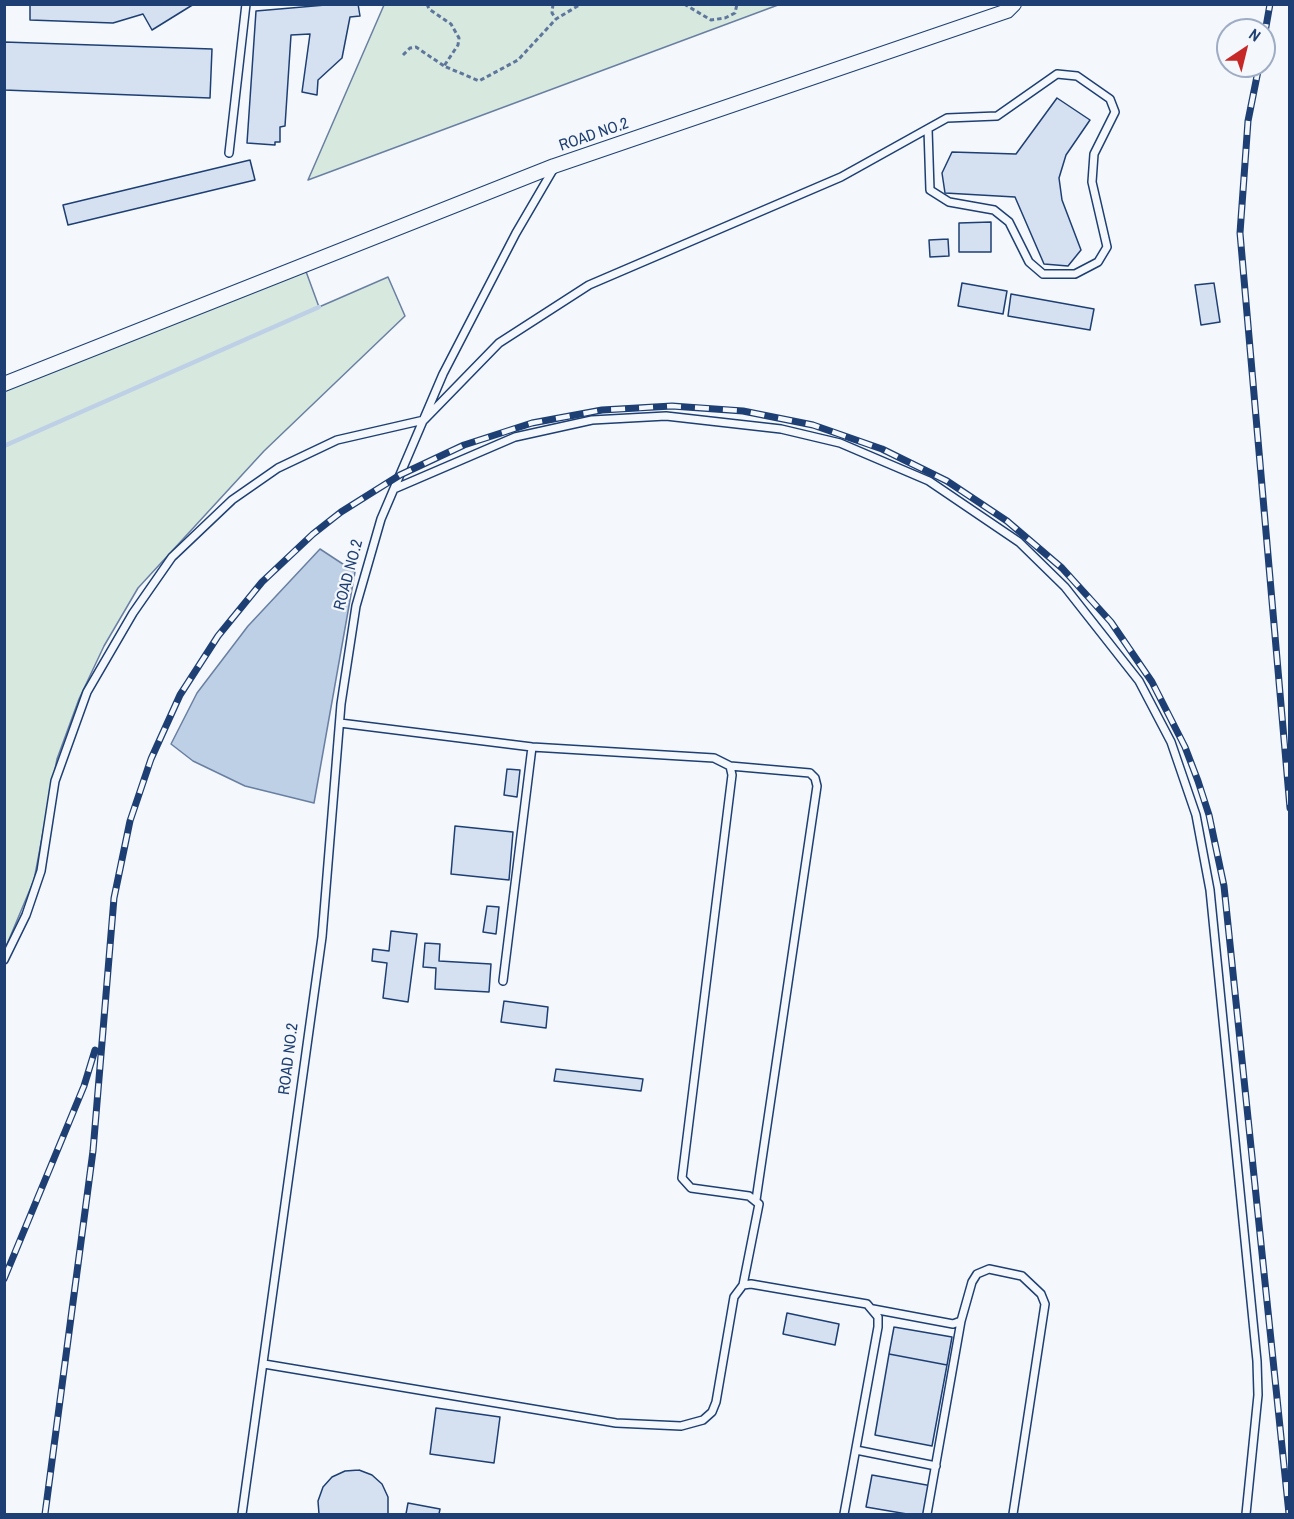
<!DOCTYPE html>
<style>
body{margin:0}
#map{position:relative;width:1294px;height:1519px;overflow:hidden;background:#f4f7fb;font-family:"Archivo Narrow",sans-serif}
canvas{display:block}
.frame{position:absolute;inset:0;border:6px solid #1d3f73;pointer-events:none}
.north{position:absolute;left:1216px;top:18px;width:60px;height:60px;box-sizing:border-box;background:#f4f7fb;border:2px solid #9eadc5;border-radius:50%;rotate:35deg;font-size:16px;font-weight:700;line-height:24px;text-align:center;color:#1d3f73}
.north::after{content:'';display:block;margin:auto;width:21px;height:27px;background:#c62828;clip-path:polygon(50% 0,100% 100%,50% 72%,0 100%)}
</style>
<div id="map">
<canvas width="1294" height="1519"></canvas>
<div class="frame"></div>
<div class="north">N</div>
</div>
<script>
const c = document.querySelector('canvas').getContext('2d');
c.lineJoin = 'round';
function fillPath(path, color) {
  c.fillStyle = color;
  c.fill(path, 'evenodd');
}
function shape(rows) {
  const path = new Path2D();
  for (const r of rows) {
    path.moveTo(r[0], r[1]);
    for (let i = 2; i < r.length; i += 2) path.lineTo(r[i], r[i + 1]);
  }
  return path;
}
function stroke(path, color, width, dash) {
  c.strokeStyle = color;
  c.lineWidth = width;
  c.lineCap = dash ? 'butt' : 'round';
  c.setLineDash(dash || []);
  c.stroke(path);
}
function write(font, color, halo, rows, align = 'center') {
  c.font = font + ' "Archivo Narrow",sans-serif';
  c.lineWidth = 4.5;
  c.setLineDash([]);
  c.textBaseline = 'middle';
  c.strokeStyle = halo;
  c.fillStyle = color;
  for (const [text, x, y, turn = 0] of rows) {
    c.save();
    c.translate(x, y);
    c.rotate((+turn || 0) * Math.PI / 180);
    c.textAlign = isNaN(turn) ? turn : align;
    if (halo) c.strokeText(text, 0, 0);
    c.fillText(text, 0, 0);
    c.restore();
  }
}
const green = shape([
 [384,5,384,4,778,5,308,180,384,5],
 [304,266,319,307,388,277,405,316,264,451,138,588,104,646,79,699,57,759,34,880,5,949,5,383,304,266]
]);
const water = shape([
 [320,549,355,572,314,803,245,786,193,761,171,744,197,693,248,626,320,549]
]);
const stream = shape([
 [4,446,319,307]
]);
const building = shape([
 [30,4,144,5,194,4,152,30,143,14,113,23,30,20,30,4],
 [337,4,358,4,360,16,350,17,342,58,318,80,317,95,302,92,310,34,291,35,285,126,280,127,280,142,275,142,275,145,247,143,256,11,337,4],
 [4,42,212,49,210,98,4,90,4,42],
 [1057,98,1090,120,1066,155,1059,178,1062,200,1081,250,1068,266,1044,264,1015,197,945,193,942,173,952,152,1016,154,1057,98],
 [250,160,255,180,68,225,63,205,250,160],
 [991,222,991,252,959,252,959,223,991,222],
 [948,239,949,256,930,257,929,240,948,239],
 [962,283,1007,291,1003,314,958,306,962,283],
 [1214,283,1220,322,1201,325,1195,285,1214,283],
 [1011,294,1094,309,1090,330,1008,316,1011,294],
 [507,769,520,770,517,797,504,795,507,769],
 [455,826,513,832,509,880,451,874,455,826],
 [487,906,499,907,496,934,483,932,487,906],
 [391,931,417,934,408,1002,383,998,387,963,372,961,373,949,389,951,391,931],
 [425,943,440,944,439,961,491,964,489,992,435,989,436,968,423,967,425,943],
 [504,1001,548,1007,546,1028,501,1022,504,1001],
 [556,1069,643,1079,641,1091,554,1081,556,1069],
 [787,1313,839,1324,835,1345,783,1334,787,1313],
 [894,1327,952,1337,947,1365,889,1354,894,1327],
 [889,1354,947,1365,932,1446,875,1435,889,1354],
 [436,1408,500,1417,494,1463,430,1454,436,1408],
 [359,1470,372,1475,382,1484,388,1497,388,1514,319,1514,318,1501,323,1487,332,1477,345,1471,359,1470],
 [872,1475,932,1486,927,1514,907,1514,866,1507,872,1475],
 [408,1503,440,1509,439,1514,406,1514,408,1503]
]);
const path = shape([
 [427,4,429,9,451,24,459,38,458,45,444,66,479,81,518,60,556,19,581,4],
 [553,4,552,13,556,19],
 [684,4,711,20,725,18,735,13,737,4],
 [403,55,410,48,416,47,444,66]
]);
const lane = shape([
 [229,153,246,4],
 [394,489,515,437,592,420,666,416,781,429,840,443,929,481,1019,542,1065,587,1139,681,1171,742,1196,815,1210,890,1257,1361,1258,1395,1246,1514],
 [340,723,532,747,714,758,730,766,732,775,682,1178,691,1188,749,1196,759,1204,743,1285],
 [730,766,810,773,815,778,817,786,756,1200],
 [4,960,26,915,41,871,55,781,87,692,133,613,172,557,232,500,278,468,337,440,424,420,499,343,589,285,841,177,947,118,997,116,1057,74,1077,76,1110,99,1115,112,1094,154,1092,182,1107,247,1098,262,1075,274,1043,274,1029,262,1009,222,994,210,949,202,930,190,928,129],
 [503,981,532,747],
 [873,1309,953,1324,961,1321,972,1282,977,1274,989,1269,1022,1276,1041,1294,1045,1304,1013,1514],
 [264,1364,616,1423,681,1426,703,1420,712,1412,716,1402,734,1297,743,1285,751,1284,867,1304,878,1317,878,1327,844,1514],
 [856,1450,936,1466],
 [242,1514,322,937,341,704,356,606,381,519,443,374,516,233,554,168],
 [927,1514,961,1321]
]);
const street = shape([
 [4,384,554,166,1007,11,1014,4]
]);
const rail = shape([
 [1264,38,1270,4],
 [1259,66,1248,121,1240,233,1290,808],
 [4,1279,84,1086,95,1050],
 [45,1514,93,1151,114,898,130,821,151,759,180,695,218,636,262,582,313,534,341,512,400,475,464,445,532,423,602,410,672,406,743,411,813,425,882,449,947,481,1007,521,1062,568,1111,622,1152,682,1185,747,1198,781,1209,815,1224,886,1289,1514]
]);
const streetNames = [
 ["ROAD NO.2",594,135,-19],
 ["ROAD NO.2",349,575,-75],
 ["ROAD NO.2",289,1059,-83]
];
fillPath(green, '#d7e8df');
stroke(green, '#687fa3', 1.5);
fillPath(water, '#bed0e5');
stroke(water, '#687fa3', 1.5);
stroke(stream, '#bed0e5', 4.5);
fillPath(building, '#d5e0f0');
stroke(building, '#1d3f73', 1.5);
stroke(lane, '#1d3f73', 10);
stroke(street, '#1d3f73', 16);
stroke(path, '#5e769c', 3, [4.5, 3]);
stroke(lane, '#f4f7fb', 7);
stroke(street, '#f4f7fb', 14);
stroke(rail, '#1d3f73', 7);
stroke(rail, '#f4f7fb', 4.5, [14]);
write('16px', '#1d3f73', '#f4f7fb', streetNames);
</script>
